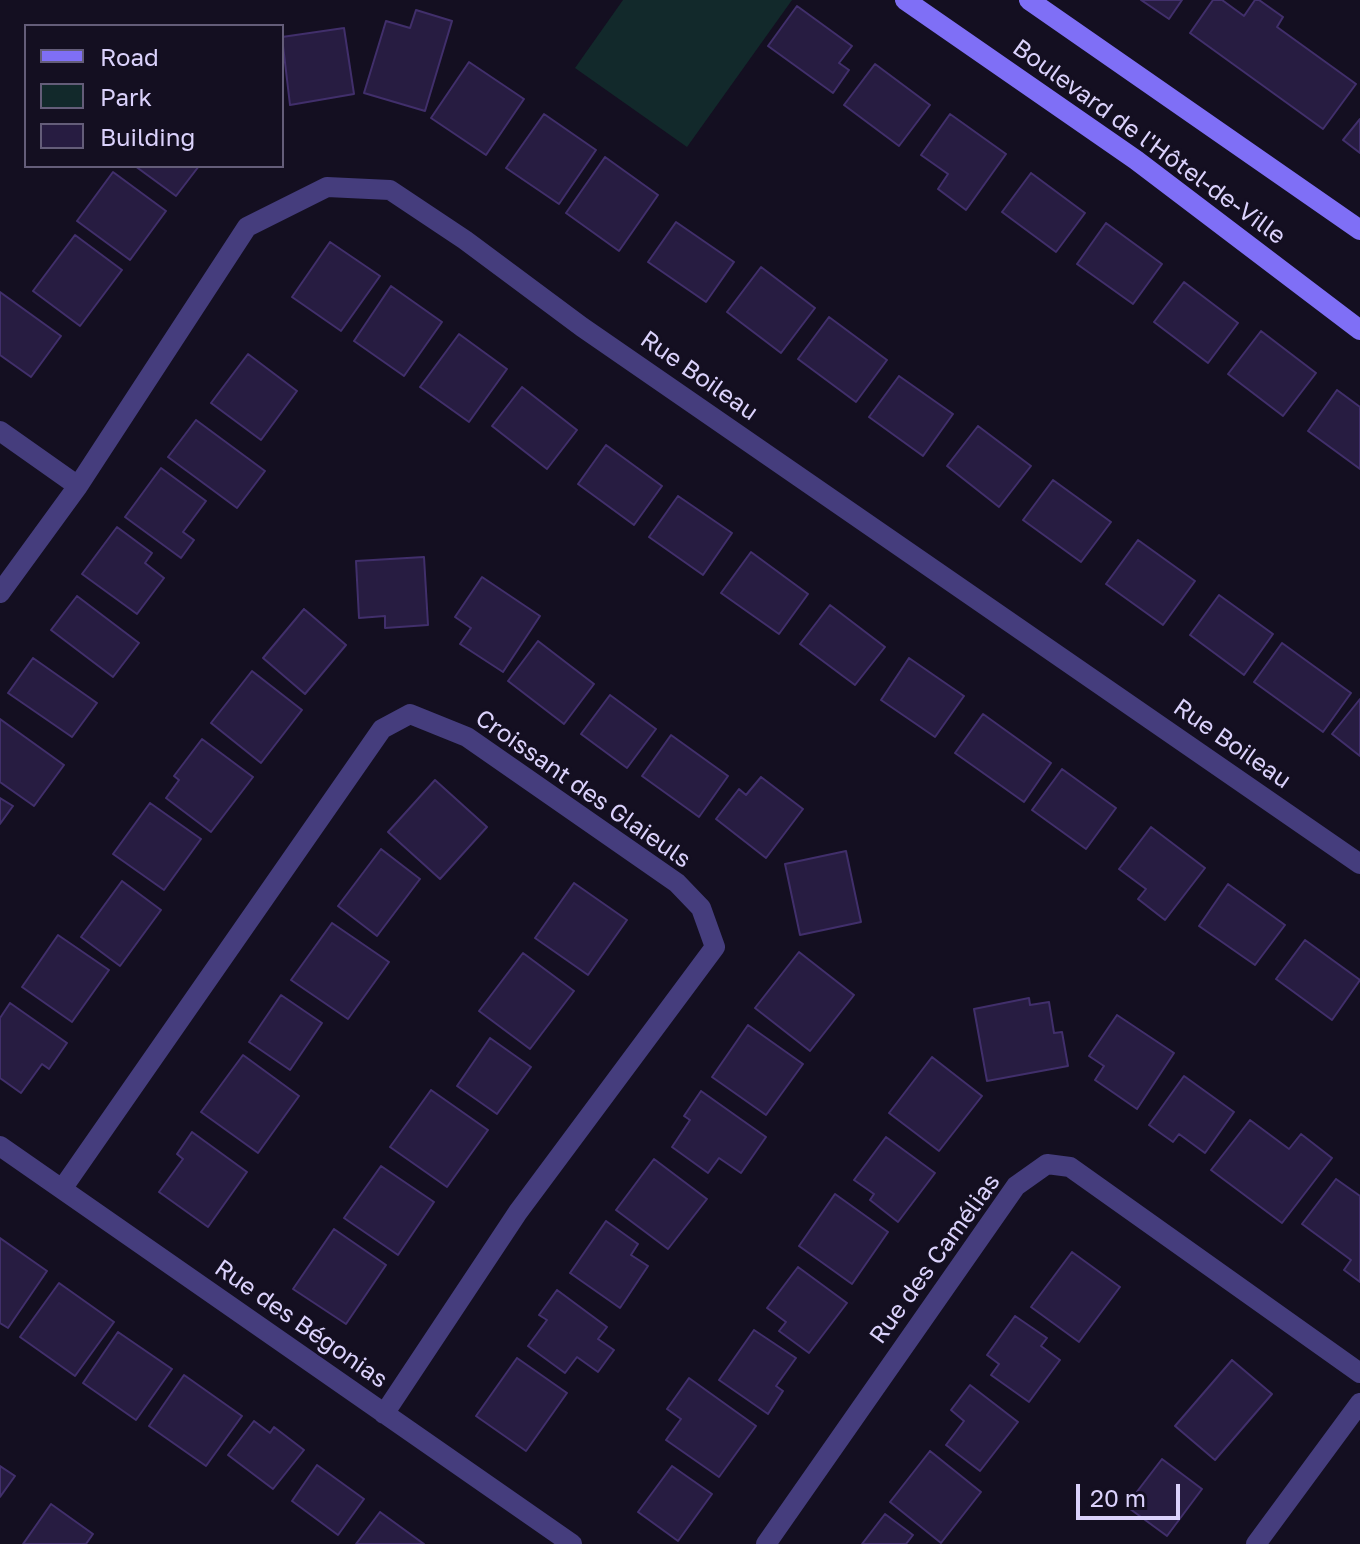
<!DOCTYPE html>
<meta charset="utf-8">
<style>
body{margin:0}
#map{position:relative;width:1360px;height:1544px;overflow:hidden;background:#140f21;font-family:"Golos Text",sans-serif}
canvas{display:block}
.legend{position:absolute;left:24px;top:24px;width:260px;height:144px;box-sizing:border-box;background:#140f21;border:2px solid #645d79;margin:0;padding:10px 14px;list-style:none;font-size:24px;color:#dbd2fc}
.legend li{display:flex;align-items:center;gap:16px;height:40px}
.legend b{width:40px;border:2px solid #645d79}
.scale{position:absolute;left:1076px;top:1484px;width:104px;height:36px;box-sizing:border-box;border:4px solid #dbd2fc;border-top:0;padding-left:10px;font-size:24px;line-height:28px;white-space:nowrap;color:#dbd2fc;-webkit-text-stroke:6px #140f21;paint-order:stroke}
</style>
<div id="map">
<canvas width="1360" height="1544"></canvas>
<ul class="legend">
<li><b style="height:10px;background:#7f6ff6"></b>Road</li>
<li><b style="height:22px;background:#12292b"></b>Park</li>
<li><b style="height:22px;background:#271c41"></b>Building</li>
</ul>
<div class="scale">20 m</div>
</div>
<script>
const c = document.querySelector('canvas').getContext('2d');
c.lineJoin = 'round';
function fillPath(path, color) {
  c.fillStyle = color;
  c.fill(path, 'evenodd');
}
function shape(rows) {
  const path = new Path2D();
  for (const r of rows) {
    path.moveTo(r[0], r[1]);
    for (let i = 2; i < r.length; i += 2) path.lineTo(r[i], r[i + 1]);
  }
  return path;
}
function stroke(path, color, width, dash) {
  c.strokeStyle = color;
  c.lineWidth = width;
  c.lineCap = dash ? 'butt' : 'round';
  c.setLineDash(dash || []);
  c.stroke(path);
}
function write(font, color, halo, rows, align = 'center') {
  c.font = font + ' "Golos Text",sans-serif';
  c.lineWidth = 6;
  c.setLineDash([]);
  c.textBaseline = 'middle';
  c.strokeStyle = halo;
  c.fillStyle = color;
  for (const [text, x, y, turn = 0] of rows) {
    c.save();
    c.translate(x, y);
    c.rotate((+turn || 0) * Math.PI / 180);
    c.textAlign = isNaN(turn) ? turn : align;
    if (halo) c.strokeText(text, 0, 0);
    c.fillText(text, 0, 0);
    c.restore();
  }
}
const green = shape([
 [623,0,792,0,687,147,575,68]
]);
const building = shape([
 [1141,0,1182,0,1169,19,1141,0],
 [1213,0,1222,0,1244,16,1255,0,1259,0,1283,17,1277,27,1356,84,1323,129,1190,33,1213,0],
 [797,6,852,46,839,63,849,70,833,93,768,46,797,6],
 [416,10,452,21,425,111,364,93,386,21,410,28,416,10],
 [344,28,354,94,290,105,282,37,344,28],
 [469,62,524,99,486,155,431,118,469,62],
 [875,64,930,105,899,146,844,105,875,64],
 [544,114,596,150,559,204,506,168,544,114],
 [950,114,1006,154,966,210,938,189,948,174,921,155,950,114],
 [1360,119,1360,153,1343,140,1360,119],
 [605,157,658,195,619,251,566,213,605,157],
 [135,166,199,166,176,196,135,166],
 [113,172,166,211,130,260,77,221,113,172],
 [1031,173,1085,213,1056,252,1002,212,1031,173],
 [676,222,734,262,706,302,648,262,676,222],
 [1106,223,1162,264,1133,304,1077,264,1106,223],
 [75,235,122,270,80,326,33,291,75,235],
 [330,242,380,276,341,331,292,297,330,242],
 [761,267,815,308,781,353,727,312,761,267],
 [1184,282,1238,323,1208,363,1154,322,1184,282],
 [391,286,442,322,404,376,354,341,391,286],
 [0,292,61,336,31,377,0,355,0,292],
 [829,317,887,360,856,402,798,359,829,317],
 [1261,331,1316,373,1283,416,1228,374,1261,331],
 [459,334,507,369,469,422,420,387,459,334],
 [248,354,297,391,261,440,211,403,248,354],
 [899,376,953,414,923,456,869,417,899,376],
 [522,387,577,430,547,469,492,426,522,387],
 [1337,390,1360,407,1360,469,1308,431,1337,390],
 [196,420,265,471,237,508,168,457,196,420],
 [978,426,1031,466,999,507,947,466,978,426],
 [606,445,662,486,634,525,578,484,606,445],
 [161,468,206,501,183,532,194,540,181,558,125,517,161,468],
 [1053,480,1111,522,1081,562,1023,520,1053,480],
 [678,496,732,533,703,575,649,537,678,496],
 [117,527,152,553,145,563,164,578,137,614,82,574,117,527],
 [1138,540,1195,581,1163,625,1106,584,1138,540],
 [751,552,808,594,779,634,721,593,751,552],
 [424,557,428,625,385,628,385,616,359,618,356,561,424,557],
 [482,577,540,616,503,672,460,644,471,628,455,617,482,577],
 [1219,595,1273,634,1244,675,1190,635,1219,595],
 [77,596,139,643,113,677,51,630,77,596],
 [830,605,885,647,855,685,800,644,830,605],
 [304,609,346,645,305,694,263,658,304,609],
 [538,641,594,684,564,724,508,681,538,641],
 [1282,643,1351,693,1323,732,1254,682,1282,643],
 [33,658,97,703,72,737,8,693,33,658],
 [909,658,964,696,935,737,881,700,909,658],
 [252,671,302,710,261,763,211,723,252,671],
 [610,695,656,729,627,768,581,734,610,695],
 [1360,699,1360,756,1332,734,1360,699],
 [983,714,1051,763,1024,802,955,753,983,714],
 [0,719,64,765,34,806,0,782,0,719],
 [671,735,728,776,699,817,642,776,671,735],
 [202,739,253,777,211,832,166,798,179,780,174,776,202,739],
 [1062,769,1116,808,1086,849,1032,810,1062,769],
 [761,777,803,809,766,858,716,819,739,789,746,795,761,777],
 [435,780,487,827,440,879,388,832,435,780],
 [0,798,13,806,0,824,0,798],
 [150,803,201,839,164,890,113,854,150,803],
 [1151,827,1205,868,1165,920,1138,899,1146,889,1119,869,1151,827],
 [381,849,420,879,377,936,338,906,381,849],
 [846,851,861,922,800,935,785,864,846,851],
 [122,881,161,910,120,966,81,937,122,881],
 [574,883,627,920,588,975,535,938,574,883],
 [1228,884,1285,925,1255,965,1199,926,1228,884],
 [332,923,389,962,348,1019,291,980,332,923],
 [58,935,109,970,72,1022,22,987,58,935],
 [1305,940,1360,980,1332,1020,1276,979,1305,940],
 [799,952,854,995,810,1051,755,1008,799,952],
 [523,953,574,991,530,1049,479,1011,523,953],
 [281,995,322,1023,290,1070,249,1042,281,995],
 [1029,998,1030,1005,1049,1002,1054,1033,1062,1032,1068,1066,987,1081,974,1009,1029,998],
 [10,1003,67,1043,49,1069,42,1064,21,1093,0,1078,0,1018,10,1003],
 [1117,1015,1174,1053,1137,1109,1095,1080,1104,1066,1089,1056,1117,1015],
 [748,1025,803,1064,766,1115,712,1077,748,1025],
 [490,1038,531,1067,497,1114,457,1086,490,1038],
 [243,1055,299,1096,258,1153,201,1112,243,1055],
 [932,1057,982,1096,939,1151,889,1113,932,1057],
 [1184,1076,1234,1112,1205,1153,1179,1134,1173,1142,1149,1125,1184,1076],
 [431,1090,488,1130,447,1187,390,1147,431,1090],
 [701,1091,766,1137,741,1173,719,1158,708,1173,672,1147,690,1120,684,1116,701,1091],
 [1250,1120,1289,1149,1301,1134,1332,1158,1282,1223,1211,1170,1250,1120],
 [192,1132,247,1172,208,1227,159,1192,183,1159,177,1154,192,1132],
 [886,1137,935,1173,898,1222,870,1200,874,1194,854,1180,886,1137],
 [654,1159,707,1199,668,1249,616,1210,654,1159],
 [381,1166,434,1202,398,1255,344,1218,381,1166],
 [1336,1179,1360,1196,1360,1282,1344,1270,1351,1260,1302,1224,1336,1179],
 [835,1194,888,1232,852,1284,799,1246,835,1194],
 [606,1221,638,1244,631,1255,648,1266,620,1308,570,1273,606,1221],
 [334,1229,386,1265,346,1324,293,1289,334,1229],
 [0,1238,47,1271,8,1328,0,1323,0,1238],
 [1072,1252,1120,1287,1079,1342,1031,1307,1072,1252],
 [798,1267,847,1303,809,1353,779,1331,786,1322,767,1308,798,1267],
 [59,1283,114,1322,75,1376,20,1337,59,1283],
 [557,1290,607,1327,598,1339,614,1350,598,1372,577,1357,565,1373,528,1346,547,1320,539,1315,557,1290],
 [1015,1316,1047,1338,1041,1346,1060,1360,1029,1402,991,1375,999,1364,987,1355,1015,1316],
 [754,1330,796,1358,776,1386,783,1391,768,1414,719,1380,754,1330],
 [118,1332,172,1369,136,1420,83,1383,118,1332],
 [517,1358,567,1393,526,1451,476,1416,517,1358],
 [1232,1360,1272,1394,1215,1460,1175,1426,1232,1360],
 [184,1375,242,1416,206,1466,149,1426,184,1375],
 [689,1378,756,1426,719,1477,666,1440,681,1419,667,1409,689,1378],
 [970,1385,1018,1422,980,1471,946,1445,964,1421,951,1410,970,1385],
 [254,1421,270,1433,274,1427,304,1450,273,1489,228,1455,254,1421],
 [930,1451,981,1492,941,1543,890,1502,930,1451],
 [1162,1459,1202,1489,1167,1536,1126,1506,1162,1459],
 [317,1465,364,1499,338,1535,292,1501,317,1465],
 [0,1466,15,1476,0,1497,0,1466],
 [672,1466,712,1494,678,1541,638,1512,672,1466],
 [51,1504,93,1534,86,1544,23,1544,51,1504],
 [380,1512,424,1544,356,1544,380,1512],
 [885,1514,913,1535,906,1544,862,1544,885,1514]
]);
const street = shape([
 [0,431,78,486],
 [0,593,78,486,247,227,327,187,390,190,465,240,582,327,1360,864],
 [0,1146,572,1544],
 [62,1189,382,729,410,714,467,737,677,883,701,908,715,947,518,1212,384,1414],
 [766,1544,1016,1186,1047,1164,1070,1167,1360,1373],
 [1256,1544,1360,1403]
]);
const secondary = shape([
 [905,0,1136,160,1360,330],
 [1029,0,1360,230]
]);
const streetNames = [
 ["Boulevard de l'Hôtel-de-Ville",1149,142,36],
 ["Rue Boileau",699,376,35],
 ["Rue Boileau",1232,744,35],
 ["Croissant des Glaieuls",583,789,35],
 ["Rue des Camélias",935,1259,-54],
 ["Rue des Bégonias",301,1324,35]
];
fillPath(green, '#12292b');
fillPath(building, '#271c41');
stroke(building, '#412f6b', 2);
stroke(street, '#453d7d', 20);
stroke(secondary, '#7f6ff6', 20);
write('24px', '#dbd2fc', '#140f21', streetNames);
</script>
